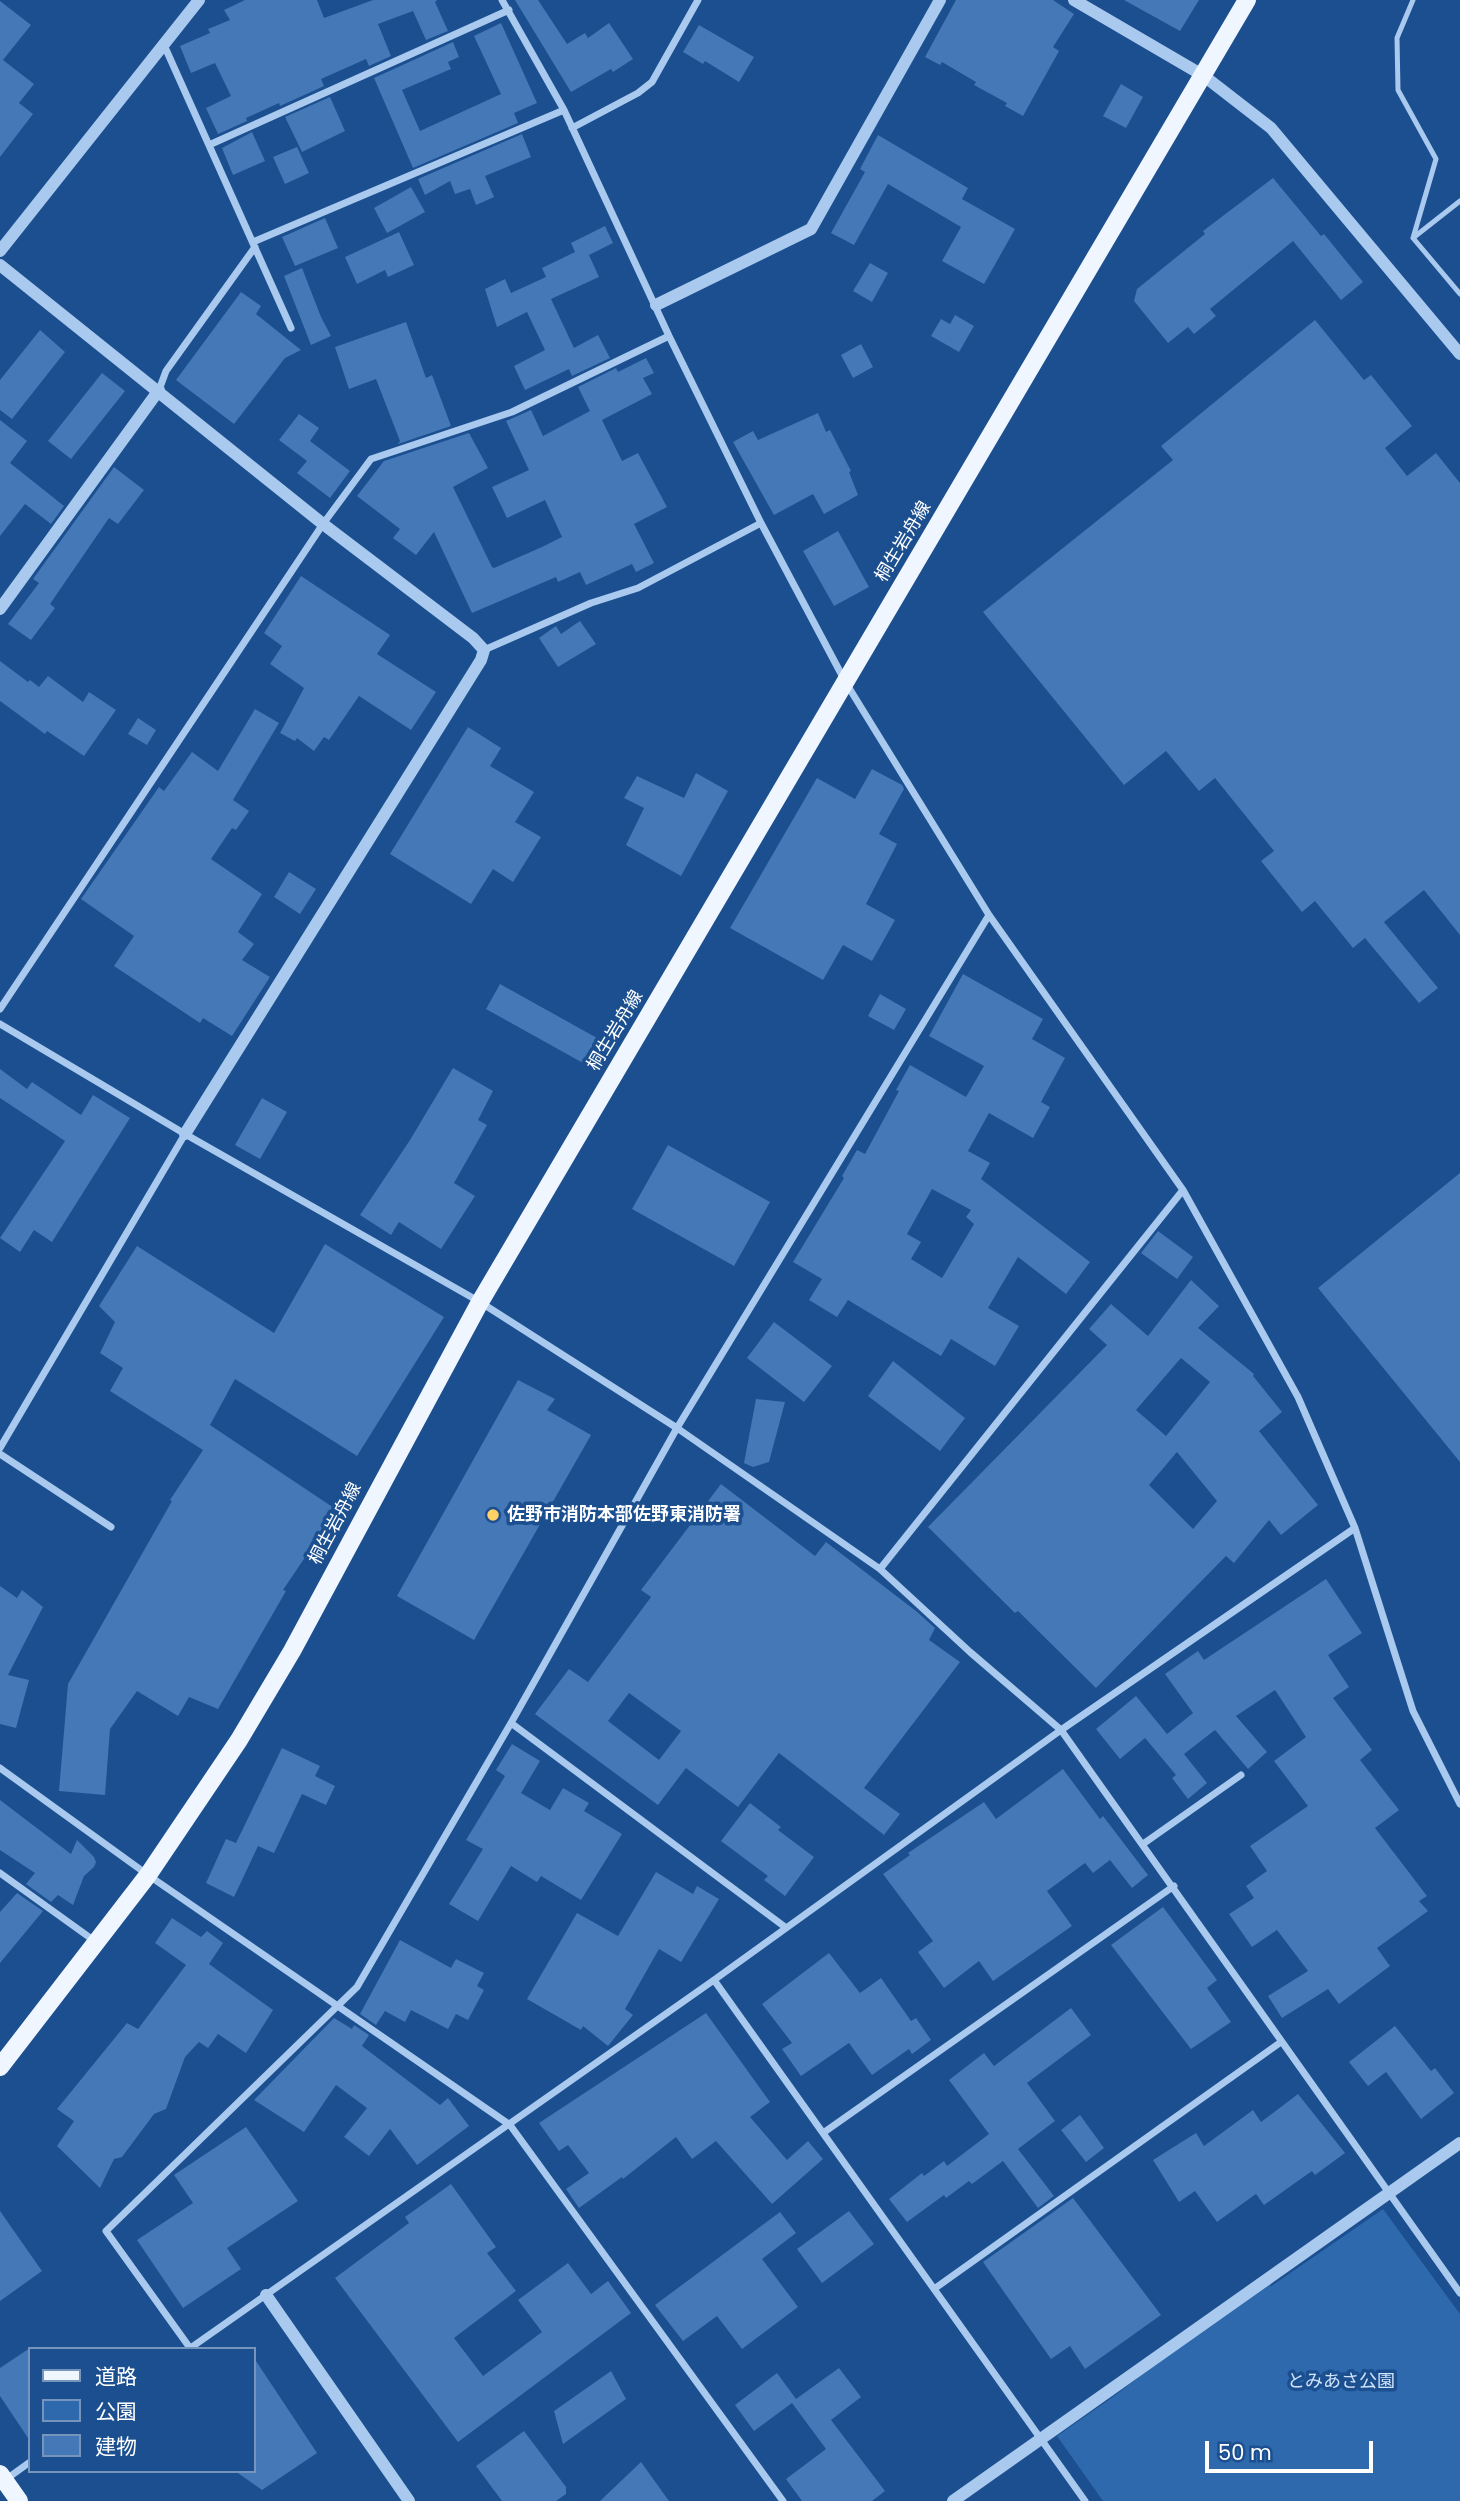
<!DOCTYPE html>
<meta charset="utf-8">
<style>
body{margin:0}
#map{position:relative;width:1460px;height:2501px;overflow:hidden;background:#1b4f8f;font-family:Poppins,"Noto Sans JP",sans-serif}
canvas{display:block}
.legend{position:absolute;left:28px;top:2347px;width:228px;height:126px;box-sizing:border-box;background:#1b4f8f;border:2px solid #7695bc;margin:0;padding:9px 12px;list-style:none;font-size:21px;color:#fff}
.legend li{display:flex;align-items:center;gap:14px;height:35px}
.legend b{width:35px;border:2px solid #7695bc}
.scale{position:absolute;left:1205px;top:2441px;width:168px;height:32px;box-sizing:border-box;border:4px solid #fff;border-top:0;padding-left:9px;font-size:21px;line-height:24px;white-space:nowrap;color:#fff;-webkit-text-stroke:5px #1b4f8f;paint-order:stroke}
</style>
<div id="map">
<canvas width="1460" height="2501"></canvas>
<ul class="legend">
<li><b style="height:9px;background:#f0f6ff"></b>道路</li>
<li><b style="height:19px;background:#2e69ad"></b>公園</li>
<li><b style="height:19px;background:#4478b7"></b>建物</li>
</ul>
<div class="scale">50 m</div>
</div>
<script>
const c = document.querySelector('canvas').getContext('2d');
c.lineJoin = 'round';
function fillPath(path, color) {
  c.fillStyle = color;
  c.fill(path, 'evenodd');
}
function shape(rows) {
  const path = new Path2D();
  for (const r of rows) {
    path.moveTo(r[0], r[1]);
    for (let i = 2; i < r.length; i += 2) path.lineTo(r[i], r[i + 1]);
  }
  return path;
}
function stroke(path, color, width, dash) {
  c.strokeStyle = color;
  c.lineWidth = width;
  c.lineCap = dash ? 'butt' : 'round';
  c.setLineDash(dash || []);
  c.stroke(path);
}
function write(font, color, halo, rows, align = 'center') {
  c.font = font + ' Poppins,"Noto Sans JP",sans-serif';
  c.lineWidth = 7;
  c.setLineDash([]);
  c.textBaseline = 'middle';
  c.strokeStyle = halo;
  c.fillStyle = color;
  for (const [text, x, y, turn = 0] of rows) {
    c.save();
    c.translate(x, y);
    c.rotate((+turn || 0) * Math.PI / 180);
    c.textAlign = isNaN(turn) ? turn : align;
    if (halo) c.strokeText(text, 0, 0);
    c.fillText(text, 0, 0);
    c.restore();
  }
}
const green = shape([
 [1383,2209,1460,2314,1460,2501,1103,2501,1057,2436,1110,2399,1274,2275,1270,2287]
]);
const building = shape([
 [245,0,317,0,324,18,373,0,437,0,435,2,448,31,426,40,413,11,378,24,391,56,369,66,366,59,321,79,324,86,280,106,279,103,246,118,247,121,218,134,206,108,231,96,215,63,191,73,180,46,210,33,208,29,230,20,224,10],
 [515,0,538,0,567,44,585,33,588,38,609,23,633,59,613,72,611,69,571,92],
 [956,0,1053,0,1074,14,1053,47,1059,51,1023,116,1005,106,1007,103,974,85,976,82,942,62,940,65,925,57],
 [1124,0,1199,0,1180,31],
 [0,1,31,25,3,60,34,84,19,103,33,114,0,157],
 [501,23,537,103,514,113,518,123,413,168,374,78,453,42,459,57,448,62,451,69,402,90,420,131,501,94,474,36],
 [699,25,754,57,739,82,705,61,703,64,683,52],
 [1121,84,1143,97,1126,128,1103,116],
 [330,97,345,131,302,152,285,117],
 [252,132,265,161,233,175,222,148],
 [522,134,531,157,485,176,494,197,476,205,470,189,455,194,450,181,425,195,418,179],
 [878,135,968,188,962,199,1015,229,984,284,942,261,961,227,888,184,854,245,831,233,865,172,860,169],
 [297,147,309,173,285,184,273,157],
 [1273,178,1321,236,1324,234,1363,282,1341,300,1293,241,1210,309,1216,316,1194,334,1188,327,1168,343,1134,301,1137,289,1205,234,1203,231],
 [411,187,425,212,387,233,374,208],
 [325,218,338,248,295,266,282,237],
 [605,226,613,243,589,255,599,277,551,299,574,348,598,335,610,358,572,376,569,369,525,390,514,366,545,350,527,312,497,327,485,289,505,279,511,293,546,277,542,268,575,252,571,243],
 [399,232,414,265,388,277,385,270,357,284,345,257],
 [870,263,888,273,872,302,853,291],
 [302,268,321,317,331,336,311,345,284,276],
 [241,292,261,306,256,314,301,350,285,358,234,424,176,380],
 [955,315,974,326,959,352,931,336,941,319,950,324],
 [1315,320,1364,380,1371,375,1412,426,1385,448,1407,476,1436,453,1460,483,1460,935,1424,890,1384,922,1438,988,1419,1003,1365,938,1353,948,1315,901,1302,912,1261,861,1274,851,1215,778,1199,791,1166,751,1124,785,983,612,1173,460,1161,446],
 [406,322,426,378,432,375,451,426,398,444,400,441,376,379,349,389,335,347],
 [40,330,65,352,12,419,0,410,0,380],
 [861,344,873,367,853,378,841,355],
 [646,358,654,373,643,378,652,394,602,420,622,461,638,453,667,507,634,524,654,563,636,572,632,564,586,585,580,572,558,582,556,577,472,613,434,532,416,555,393,538,400,529,357,496,384,461,469,433,488,468,453,487,492,567,494,568,542,547,562,537,545,500,507,518,492,487,529,470,506,421,531,410,543,436,590,411,578,387,616,368,618,372],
 [102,373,125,391,71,459,48,441],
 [818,413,826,432,830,430,851,471,849,472,858,495,824,514,813,494,774,515,733,442,753,431,758,440],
 [299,414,319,428,310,441,350,471,330,498,297,473,307,461,279,440],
 [0,420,27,441,10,463,64,506,51,524,25,504,0,536],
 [114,467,144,490,118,524,109,518,50,604,55,608,31,640,8,624,39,583,33,579],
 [838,531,869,587,834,606,803,551],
 [301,576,390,635,377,654,436,692,411,730,359,696,329,740,324,737,314,751,297,738,295,741,280,733,304,688,270,664,282,646,264,633],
 [580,621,596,644,558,667,539,638,556,626,561,634],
 [0,661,28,682,30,680,39,687,48,676,83,702,89,692,116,710,84,756,47,731,45,734,0,701],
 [255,709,279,723,233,800,249,811,236,830,232,828,211,859,262,894,238,932,254,944,242,960,270,977,232,1036,203,1018,200,1023,114,966,134,936,81,899,159,787,164,791,192,752,218,771],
 [138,718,156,730,147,745,128,734],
 [468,727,501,748,490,766,534,792,515,822,541,837,513,882,493,869,471,904,390,854],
 [872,769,902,785,904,789,879,834,897,844,866,904,895,920,872,961,843,945,823,980,730,928,817,778,855,799],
 [696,773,728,791,681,876,626,845,644,808,624,798,637,776,684,798],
 [289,872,316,889,300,914,274,897],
 [963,974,1043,1019,1032,1039,1065,1058,1041,1102,1050,1107,1033,1138,989,1113,968,1151,990,1163,981,1179,1090,1262,1066,1294,1018,1257,988,1308,1019,1326,995,1366,951,1339,941,1356,848,1300,837,1317,809,1300,822,1279,793,1262,844,1178,842,1176,857,1150,865,1154,899,1091,896,1090,910,1065,966,1097,984,1066,929,1036],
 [932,1189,971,1210,966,1217,974,1224,942,1278,911,1259,921,1242,907,1234],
 [500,984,597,1038,583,1063,486,1009],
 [880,994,906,1009,894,1030,868,1016],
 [453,1068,493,1091,478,1120,487,1125,454,1183,475,1196,441,1249,399,1222,391,1235,360,1215,410,1140],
 [0,1069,27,1089,32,1082,81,1115,93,1095,130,1118,52,1242,34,1230,20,1252,0,1238,65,1141,0,1098],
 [262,1098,287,1112,260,1159,235,1145],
 [668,1145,770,1202,734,1266,632,1209],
 [1460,1173,1460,1462,1318,1288],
 [1158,1231,1193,1257,1177,1279,1141,1253],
 [325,1244,444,1317,357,1456,235,1379,210,1425,337,1510,283,1590,286,1591,218,1709,189,1697,178,1716,137,1691,110,1729,105,1795,59,1791,68,1684,172,1501,170,1500,203,1450,110,1391,123,1368,100,1353,115,1322,99,1306,137,1246,274,1333],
 [1191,1280,1219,1306,1198,1328,1254,1374,1253,1376,1282,1412,1259,1431,1318,1505,1281,1535,1269,1520,1234,1563,1226,1556,1096,1688,1018,1611,1015,1613,928,1527,1107,1345,1089,1329,1111,1304,1148,1336],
 [1181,1358,1210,1382,1166,1436,1136,1410],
 [1177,1452,1217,1501,1193,1529,1149,1485],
 [774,1322,832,1366,804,1402,747,1358],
 [893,1361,965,1418,940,1451,868,1396],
 [518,1380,555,1399,547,1410,591,1435,474,1640,397,1596],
 [756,1399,785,1402,769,1462,753,1467,744,1463],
 [721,1484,815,1556,826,1542,916,1611,935,1628,929,1640,960,1662,864,1788,900,1814,884,1835,779,1753,738,1807,686,1768,658,1805,535,1714,569,1669,588,1682,651,1597,641,1590],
 [629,1693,681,1731,659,1760,608,1721],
 [1326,1579,1362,1633,1328,1655,1349,1687,1333,1698,1372,1750,1360,1760,1399,1810,1375,1828,1427,1896,1419,1901,1428,1911,1377,1948,1390,1966,1339,2004,1328,1989,1282,2018,1268,1996,1308,1971,1277,1930,1252,1947,1229,1914,1254,1898,1246,1886,1267,1871,1250,1846,1308,1806,1274,1761,1306,1737,1275,1690,1236,1716,1267,1752,1248,1769,1215,1730,1184,1754,1207,1783,1188,1799,1172,1778,1176,1775,1145,1738,1120,1759,1096,1729,1136,1696,1167,1734,1193,1713,1165,1674,1198,1651,1204,1660],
 [0,1586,17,1598,22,1590,43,1607,8,1675,29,1680,16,1728,0,1724],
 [512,1744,540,1761,521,1793,550,1810,563,1788,589,1803,584,1811,622,1834,581,1900,541,1876,537,1882,511,1866,478,1921,449,1904,483,1849,466,1840,505,1776,496,1770],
 [282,1748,320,1766,315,1776,335,1786,326,1805,302,1794,274,1853,258,1846,234,1897,206,1883,226,1839,236,1843],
 [1063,1769,1100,1819,1103,1816,1148,1875,1132,1888,1110,1860,1093,1873,1085,1863,1047,1891,1072,1926,993,1981,979,1961,944,1988,918,1952,933,1941,883,1874,910,1855,908,1853,984,1802,996,1819],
 [0,1800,71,1854,77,1840,94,1857,96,1862,94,1867,84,1876,73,1905,58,1895,51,1902,26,1884,35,1873,0,1850],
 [750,1803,781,1827,778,1830,814,1857,785,1896,764,1880,768,1876,721,1841],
 [656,1872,693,1894,697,1886,719,1899,681,1962,659,1949,625,2009,633,2015,608,2046,583,2026,581,2030,527,1999,577,1913,618,1936],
 [17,1893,43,1911,0,1963,0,1912],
 [1163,1907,1217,1980,1207,1988,1231,2022,1191,2049,1111,1945],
 [172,1918,201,1937,207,1931,223,1943,209,1964,273,2010,246,2053,218,2034,208,2048,199,2042,185,2057,166,2109,154,2114,122,2157,114,2159,100,2188,57,2146,74,2121,57,2109,127,2023,138,2029,186,1965,155,1943],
 [400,1940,451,1968,456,1959,484,1973,477,1986,484,1990,468,2020,456,2014,448,2029,411,2010,405,2022,385,2011,376,2025,360,2014],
 [829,1953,860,1993,881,1978,911,2021,916,2018,931,2040,912,2054,909,2049,872,2075,849,2043,801,2076,782,2049,792,2043,762,2004],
 [1071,2008,1091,2035,1027,2083,1055,2121,1018,2149,1054,2196,1038,2208,1003,2161,972,2184,969,2181,946,2198,944,2195,907,2222,889,2199,922,2173,924,2176,944,2161,947,2166,989,2134,949,2080,984,2053,994,2066],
 [706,2013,770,2102,750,2117,787,2160,808,2141,823,2159,772,2204,716,2141,692,2159,676,2137,623,2179,622,2177,579,2208,566,2189,589,2173,568,2145,559,2151,539,2123],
 [334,2018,352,2029,354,2025,369,2035,362,2046,440,2105,448,2098,469,2126,417,2165,390,2129,369,2156,344,2137,367,2108,336,2085,304,2132,254,2100],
 [1395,2026,1431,2071,1435,2068,1454,2093,1421,2119,1386,2072,1368,2086,1349,2062],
 [1298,2094,1345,2153,1315,2175,1312,2171,1264,2205,1256,2194,1217,2222,1195,2191,1179,2202,1153,2160,1196,2133,1204,2146,1253,2110,1261,2122],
 [1080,2115,1104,2148,1086,2162,1061,2130],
 [246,2127,298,2201,227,2248,241,2269,183,2308,137,2240,193,2203,174,2175],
 [451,2184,496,2247,487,2253,516,2291,454,2338,483,2376,542,2332,518,2300,568,2263,591,2294,608,2281,631,2313,458,2442,335,2278,409,2223,405,2217],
 [1073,2198,1161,2315,1085,2369,1070,2346,1051,2359,983,2262],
 [0,2211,42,2271,0,2301],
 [849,2211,874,2244,822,2283,797,2249],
 [780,2212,796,2233,762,2259,798,2307,742,2349,717,2316,683,2341,655,2305],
 [30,2348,30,2441,0,2396,0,2368],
 [254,2358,317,2453,262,2490,235,2471,254,2471],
 [839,2368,861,2397,831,2420,885,2491,872,2501,802,2501,786,2479,826,2449,792,2403,754,2431,735,2405,777,2373,796,2399],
 [611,2371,626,2399,563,2444,554,2411],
 [524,2431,566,2487,566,2494,556,2501,502,2501,476,2466],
 [641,2462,669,2501,600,2501]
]);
const service = shape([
 [1413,238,1436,159,1398,90,1397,38,1413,0],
 [1413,238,1460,294],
 [1413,238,1460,201]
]);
const minor = shape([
 [502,0,564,110,669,336,761,523,846,683,989,915,1183,1190,1298,1397,1355,1528,1413,1711,1460,1804],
 [164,45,291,328],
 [572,128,638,93,652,82,698,0],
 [209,145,509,10],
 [253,242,564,110],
 [159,390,166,371,255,247],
 [484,650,591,603,638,588,761,523],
 [0,1009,323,524,371,459,512,412,669,336],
 [0,1024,185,1134,480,1302,677,1428,880,1569,970,1652,1061,1730,1460,2293],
 [0,1448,185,1134],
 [0,1454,111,1527],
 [880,1569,1183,1190],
 [511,1723,785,1927],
 [0,1768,148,1875,510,2125,783,2501],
 [1143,1844,1241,1775],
 [0,1873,96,1942],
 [714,1980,1085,2501],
 [823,2133,1174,1886],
 [934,2289,1281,2042],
 [190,2348,106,2231,357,1987,511,1723,677,1428,989,915],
 [189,2349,714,1980,1061,1730,1355,1528],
 [5,2480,30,2462]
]);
const tertiary = shape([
 [1074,0,1204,76,1271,128,1460,354],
 [0,251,199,0],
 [0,265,323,524,473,638,484,650,481,660,185,1134],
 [656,305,811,229,940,0],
 [0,609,159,390],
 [266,2295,409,2501],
 [953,2501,1460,2143]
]);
const primary = shape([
 [0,2067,148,1875,239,1740,292,1651,480,1302,1247,0],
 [0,2474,19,2501]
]);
const markers = [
 [493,1515,7,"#ffd166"]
];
const streetNames = [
 ["桐生岩舟線",904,542,-59],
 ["桐生岩舟線",616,1031,-59],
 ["桐生岩舟線",336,1524,-62]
];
const poiNames = [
 ["佐野市消防本部佐野東消防署",507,1515]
];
const parkNames = [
 ["とみあさ公園",1341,2382]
];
fillPath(green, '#2e69ad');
fillPath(building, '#4478b7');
stroke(service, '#a9c9ee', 5);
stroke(minor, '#a9c9ee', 7);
stroke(tertiary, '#a9c9ee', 12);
stroke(primary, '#f0f6ff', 18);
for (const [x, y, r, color] of markers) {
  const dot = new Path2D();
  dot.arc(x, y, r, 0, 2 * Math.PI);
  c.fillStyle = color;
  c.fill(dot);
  stroke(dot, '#1b4f8f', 2.5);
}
write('18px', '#fff', '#1b4f8f', streetNames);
write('bold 18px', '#fff', '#1b4f8f', poiNames, 'left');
write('18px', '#cfe3fa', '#1b4f8f', parkNames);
</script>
